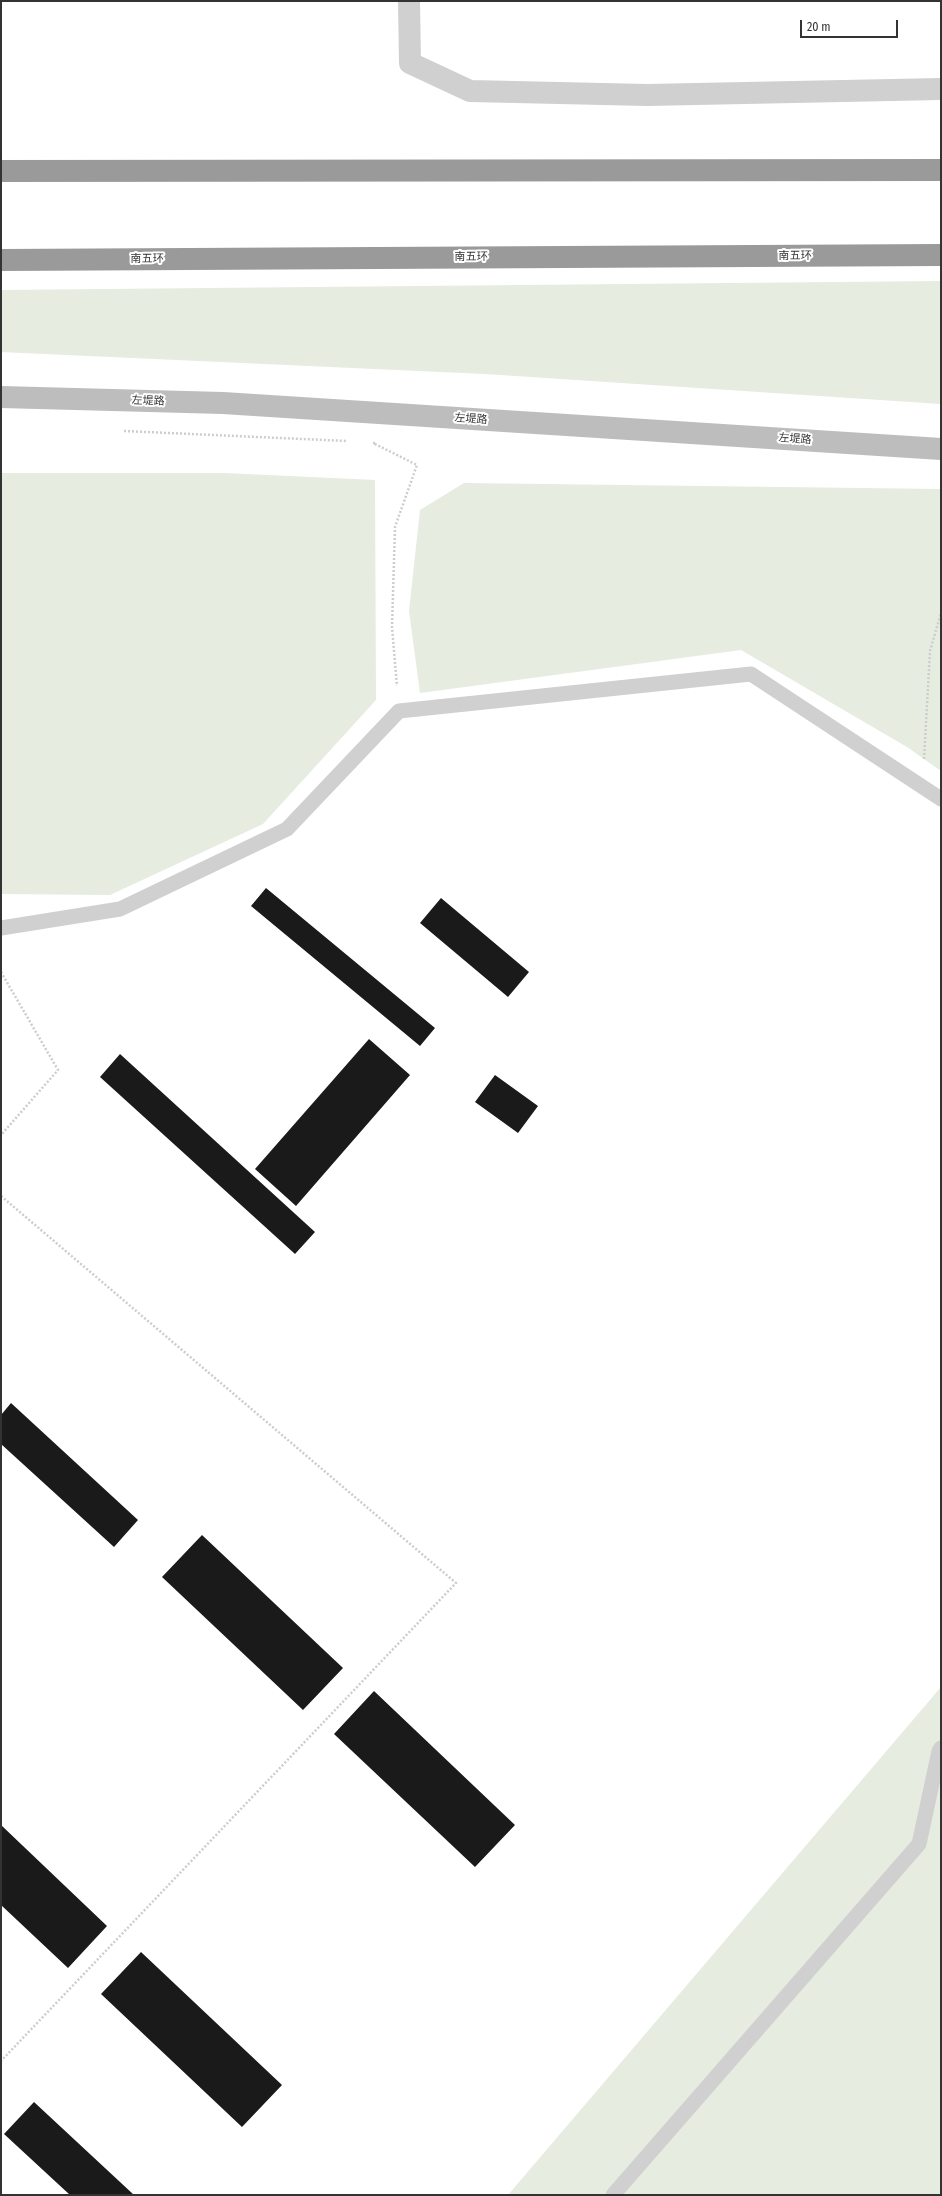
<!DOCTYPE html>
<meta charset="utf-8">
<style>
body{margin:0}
#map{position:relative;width:942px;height:2196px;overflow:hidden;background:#fff;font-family:"Fira Sans Condensed",sans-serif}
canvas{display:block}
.frame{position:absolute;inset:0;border:2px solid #333;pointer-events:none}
.scale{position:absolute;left:800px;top:20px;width:98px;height:18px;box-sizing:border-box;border:2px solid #333;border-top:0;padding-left:5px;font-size:12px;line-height:14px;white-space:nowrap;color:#333;-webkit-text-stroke:3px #fff;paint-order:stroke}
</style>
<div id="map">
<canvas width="942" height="2196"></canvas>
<div class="frame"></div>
<div class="scale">20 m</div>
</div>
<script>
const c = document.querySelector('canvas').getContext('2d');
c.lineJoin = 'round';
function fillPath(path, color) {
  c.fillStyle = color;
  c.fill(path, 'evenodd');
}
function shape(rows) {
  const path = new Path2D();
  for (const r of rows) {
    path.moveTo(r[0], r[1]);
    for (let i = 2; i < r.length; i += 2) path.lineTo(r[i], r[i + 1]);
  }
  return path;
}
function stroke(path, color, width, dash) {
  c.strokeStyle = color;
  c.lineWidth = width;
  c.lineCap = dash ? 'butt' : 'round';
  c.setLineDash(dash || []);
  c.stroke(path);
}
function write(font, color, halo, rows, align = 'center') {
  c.font = font + ' "Fira Sans Condensed","Noto Sans SC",sans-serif';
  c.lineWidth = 4;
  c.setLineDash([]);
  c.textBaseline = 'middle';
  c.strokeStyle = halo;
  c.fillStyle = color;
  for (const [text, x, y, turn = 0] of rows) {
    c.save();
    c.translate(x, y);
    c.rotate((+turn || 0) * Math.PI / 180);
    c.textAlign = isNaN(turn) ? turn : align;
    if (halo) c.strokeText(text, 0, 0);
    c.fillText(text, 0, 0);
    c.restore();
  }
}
const green = shape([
 [941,281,941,404,485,374,1,352,1,290],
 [1,473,224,473,375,480,376,700,263,824,110,895,1,894],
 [464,483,941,489,941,771,907,747,741,650,420,693,409,611,420,510],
 [941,1687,941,2195,508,2195]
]);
const building = shape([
 [266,888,435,1028,420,1046,251,906],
 [441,898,529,972,508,997,420,923],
 [369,1039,410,1075,296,1206,255,1169],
 [120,1054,315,1232,295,1254,100,1077],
 [495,1075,538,1106,518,1133,475,1102],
 [11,1403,138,1520,114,1547,1,1444,1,1415],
 [202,1535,343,1668,303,1710,162,1577],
 [374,1691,515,1825,475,1867,334,1734],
 [1,1825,107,1926,68,1968,1,1905],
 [141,1952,282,2085,242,2127,101,1994],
 [34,2102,134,2195,70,2195,4,2134]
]);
const path = shape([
 [124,431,347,441],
 [375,443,373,443,417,465,395,527,392,627,397,686],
 [924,759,930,651,941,613],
 [1,972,58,1070,1,1135],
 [1,1196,456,1583,1,2061]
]);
const service = shape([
 [1,928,120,909,287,829,399,711,751,674,941,799],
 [613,2195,919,1844,939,1751,941,1748]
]);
const minor = shape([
 [409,1,410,63,470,91,647,95,941,89]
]);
const secondary = shape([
 [1,397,223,403,941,449]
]);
const motorway = shape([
 [1,171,941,170],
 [1,260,941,255]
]);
const streetNames = [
 ["南五环",795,256],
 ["南五环",471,257],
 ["南五环",147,259],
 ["左堤路",148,401,2],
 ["左堤路",471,419,4],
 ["左堤路",795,439,4]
];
fillPath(green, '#e6ecdf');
fillPath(building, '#1a1a1a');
stroke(path, '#cdcdcd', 2.5, [2, 2]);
stroke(service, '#d0d0d0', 15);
stroke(minor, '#d0d0d0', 22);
stroke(secondary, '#bdbdbd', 22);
stroke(motorway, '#9a9a9a', 22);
write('11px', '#333', '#fff', streetNames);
</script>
